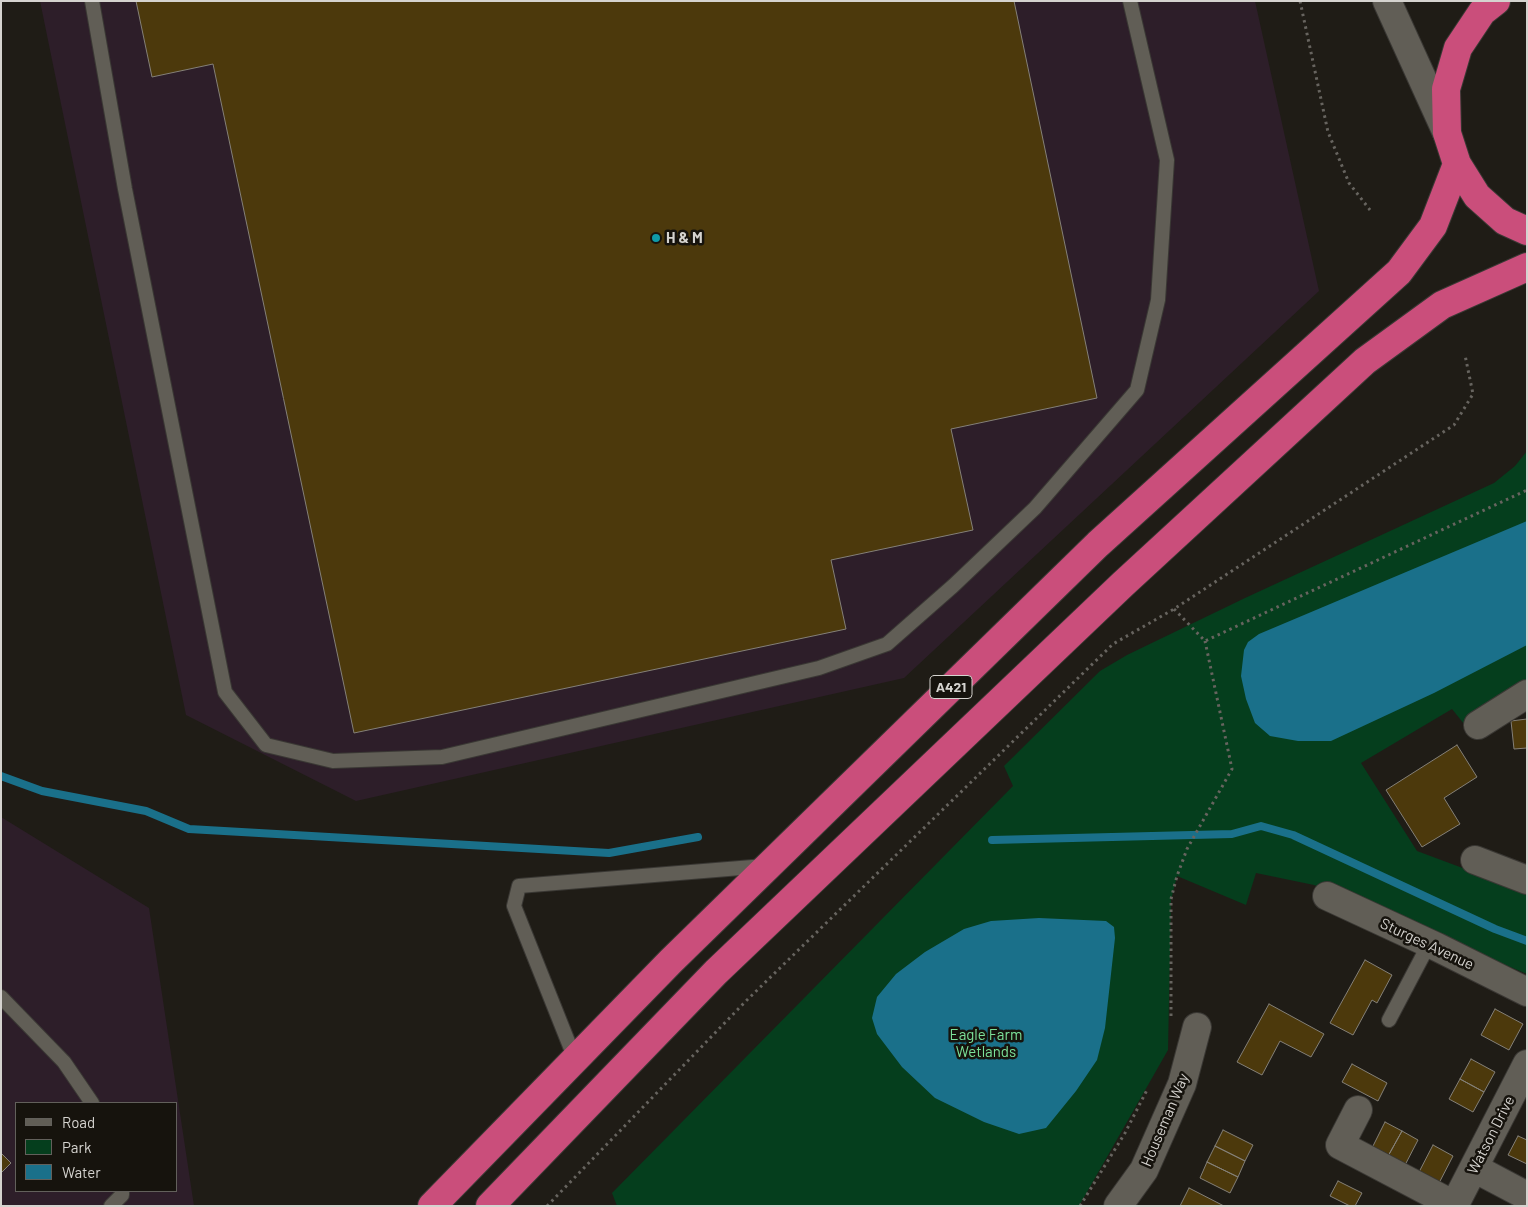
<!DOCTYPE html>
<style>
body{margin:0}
#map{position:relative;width:1528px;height:1207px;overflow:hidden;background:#1f1c16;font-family:Barlow,sans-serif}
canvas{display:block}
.frame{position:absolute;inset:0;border:2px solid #d5d3cf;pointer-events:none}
.legend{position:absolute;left:15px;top:1102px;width:162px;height:90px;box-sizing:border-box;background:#16130d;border:1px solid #62605b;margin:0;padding:6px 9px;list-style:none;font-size:15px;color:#d5d3cf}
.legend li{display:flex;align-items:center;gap:10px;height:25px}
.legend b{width:25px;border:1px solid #62605b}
</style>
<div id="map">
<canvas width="1528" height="1207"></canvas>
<div class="frame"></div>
<ul class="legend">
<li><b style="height:6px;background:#615e56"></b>Road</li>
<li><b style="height:14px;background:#053e1d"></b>Park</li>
<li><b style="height:14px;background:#1a708a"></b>Water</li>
</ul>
</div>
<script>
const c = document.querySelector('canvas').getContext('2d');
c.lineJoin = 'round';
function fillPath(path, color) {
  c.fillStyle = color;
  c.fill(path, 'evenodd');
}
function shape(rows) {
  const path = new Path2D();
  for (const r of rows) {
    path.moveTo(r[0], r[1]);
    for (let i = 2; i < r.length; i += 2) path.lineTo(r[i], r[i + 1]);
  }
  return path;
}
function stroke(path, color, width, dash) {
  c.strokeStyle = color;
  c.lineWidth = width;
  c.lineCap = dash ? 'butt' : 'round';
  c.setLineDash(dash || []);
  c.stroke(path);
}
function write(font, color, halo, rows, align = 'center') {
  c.font = font + ' Barlow,sans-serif';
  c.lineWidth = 5;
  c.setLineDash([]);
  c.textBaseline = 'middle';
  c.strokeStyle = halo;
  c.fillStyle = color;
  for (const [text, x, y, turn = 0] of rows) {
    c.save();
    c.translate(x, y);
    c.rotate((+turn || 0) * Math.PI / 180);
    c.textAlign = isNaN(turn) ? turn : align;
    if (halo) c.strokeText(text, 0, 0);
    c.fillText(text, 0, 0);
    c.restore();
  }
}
const industrial = shape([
 [40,1,1255,1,1319,291,904,678,356,801,186,715],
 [1,817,149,908,194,1206,1,1206],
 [16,1103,176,1103,176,1191,16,1191]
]);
const green = shape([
 [1527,451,1527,707,1476,739,1452,709,1361,763,1417,851,1527,892,1527,974,1314,885,1256,873,1246,905,1177,876,1171,900,1168,1050,1079,1206,617,1206,612,1193,1013,786,1004,766,1100,671,1127,655,1245,598,1494,483,1515,466]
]);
const water = shape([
 [1527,521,1527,645,1434,693,1331,741,1298,741,1270,736,1255,723,1246,699,1241,676,1244,650,1248,642,1259,634],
 [1039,918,1106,921,1114,927,1115,938,1105,1028,1097,1060,1076,1091,1046,1128,1019,1134,984,1122,935,1098,902,1067,877,1034,872,1018,877,997,896,974,925,952,964,929,991,921]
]);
const stream = shape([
 [1,776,42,791,146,811,189,829,609,853,698,837],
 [992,840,1232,834,1261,826,1293,835,1495,929,1527,941]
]);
const building = shape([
 [136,1,1014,1,1097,398,951,429,973,530,831,560,846,629,354,733,213,64,152,77,136,1],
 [1527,719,1527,748,1514,749,1511,721,1527,719],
 [1457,745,1477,777,1444,798,1460,824,1422,847,1386,790,1457,745],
 [1365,960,1392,975,1377,1003,1372,1000,1353,1035,1330,1023,1365,960],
 [1269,1004,1324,1034,1311,1057,1280,1041,1262,1075,1237,1062,1269,1004],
 [1495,1009,1523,1024,1509,1050,1481,1035,1495,1009],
 [1471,1059,1495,1072,1484,1092,1460,1079,1471,1059],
 [1352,1064,1387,1083,1378,1101,1342,1082,1352,1064],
 [1460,1079,1484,1092,1473,1112,1449,1099,1460,1079],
 [1385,1122,1402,1131,1387,1158,1371,1150,1385,1122],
 [1223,1130,1253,1145,1245,1161,1215,1146,1223,1130],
 [1402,1131,1418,1140,1404,1167,1387,1158,1402,1131],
 [1518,1136,1527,1140,1527,1164,1508,1155,1518,1136],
 [1433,1145,1453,1156,1438,1185,1418,1174,1433,1145],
 [1215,1146,1245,1161,1238,1177,1207,1162,1215,1146],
 [1,1153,11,1163,1,1173,1,1153],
 [1207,1162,1238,1177,1230,1193,1200,1178,1207,1162],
 [1338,1181,1362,1193,1355,1206,1350,1206,1330,1196,1338,1181],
 [1189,1188,1224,1206,1180,1206,1189,1188]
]);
const path = shape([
 [1300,1,1328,132,1349,183,1370,210],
 [1174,609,1205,641,1527,490],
 [1171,1016,1171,899,1177,876,1187,849,1232,769,1205,641],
 [547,1206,746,1001,1113,644,1174,609,1454,425,1473,394,1465,355],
 [1080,1206,1125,1133,1147,1090]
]);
const lane = shape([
 [92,1,125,189,225,692,266,745,333,761,442,757,819,668,887,644,953,586,1035,508,1137,390,1158,300,1167,160,1130,1],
 [1,997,64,1062,92,1103],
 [1389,1020,1429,944],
 [575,1059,514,906,519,886,765,866],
 [111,1206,122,1195,122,1191]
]);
const street = shape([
 [1387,1,1447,133],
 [1478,725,1527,694],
 [1475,860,1527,880],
 [1327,896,1437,947,1527,992],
 [1358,1110,1340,1145,1454,1205],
 [1474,1168,1527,1196],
 [1118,1206,1144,1170,1182,1084,1197,1027],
 [1454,1206,1527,1064]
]);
const highway = shape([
 [1496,1,1482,12,1458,48,1446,89,1447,133,1457,164,1477,196,1505,221,1527,231],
 [432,1206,671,961,1098,544,1399,272,1433,226,1457,164],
 [490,1206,716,972,1123,584,1365,361,1442,305,1527,267]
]);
const markers = [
 [656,238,5,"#0f9aa8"]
];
const shields = [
 [951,687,42]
];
const shieldNames = [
 ["A421",951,687]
];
const poiNames = [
 ["H & M",666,238]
];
const streetNames = [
 ["Sturges Avenue",1427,944,25],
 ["Houseman Way",1165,1120,-67],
 ["Watson Drive",1491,1135,-63]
];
const parkNames = [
 ["Eagle Farm",986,1035],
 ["Wetlands",986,1052]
];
fillPath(industrial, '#2d1e29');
fillPath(green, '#053e1d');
fillPath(water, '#1a708a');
stroke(stream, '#1a708a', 8);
fillPath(building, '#4c390c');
stroke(building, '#848078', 1);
stroke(lane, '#3a3834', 16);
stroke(street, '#3a3834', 30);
stroke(highway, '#3a3834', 30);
stroke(path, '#67645f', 3, [2.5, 4]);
stroke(lane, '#615e56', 14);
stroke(street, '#615e56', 28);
stroke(highway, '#ca4e7b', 28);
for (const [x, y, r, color] of markers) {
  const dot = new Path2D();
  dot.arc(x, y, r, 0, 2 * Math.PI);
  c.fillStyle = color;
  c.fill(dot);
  stroke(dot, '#16130d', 2);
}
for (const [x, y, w] of shields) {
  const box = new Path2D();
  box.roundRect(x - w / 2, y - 11.5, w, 23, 4);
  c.fillStyle = '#16130d';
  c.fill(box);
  stroke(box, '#d5d3cf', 1);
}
write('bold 14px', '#d5d3cf', null, shieldNames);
write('bold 15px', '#d5d3cf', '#16130d', poiNames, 'left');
write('15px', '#d5d3cf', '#16130d', streetNames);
write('15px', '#7ce19a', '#16130d', parkNames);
</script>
